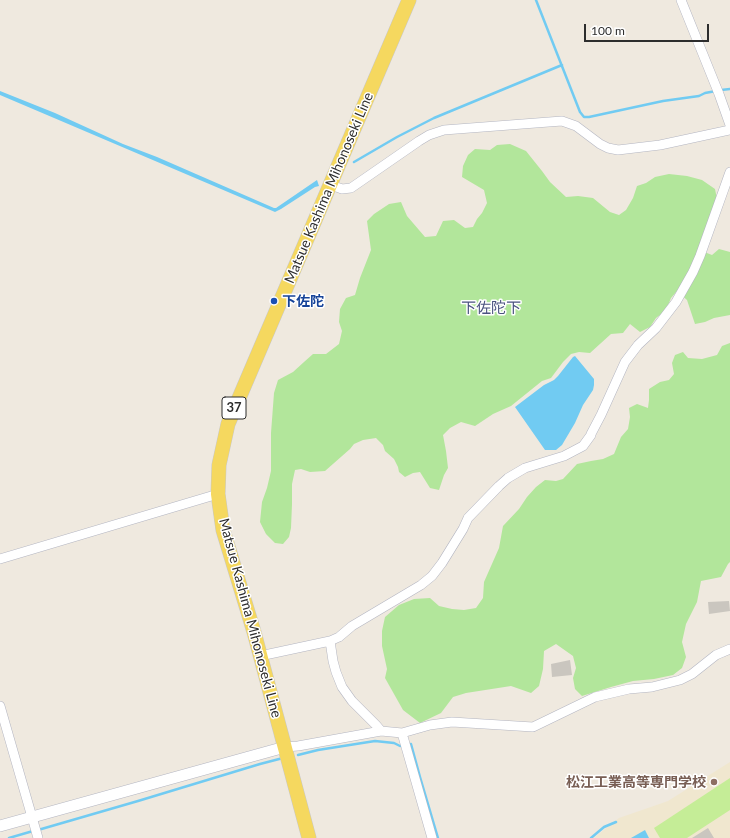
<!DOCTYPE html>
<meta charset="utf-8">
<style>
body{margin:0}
#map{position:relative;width:730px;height:838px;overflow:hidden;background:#efe9df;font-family:Lato,sans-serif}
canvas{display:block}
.scale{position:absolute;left:584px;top:24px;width:125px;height:18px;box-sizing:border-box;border:2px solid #2d2d2d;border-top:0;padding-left:5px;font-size:12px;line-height:14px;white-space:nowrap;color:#2d2d2d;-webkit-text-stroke:3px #fff;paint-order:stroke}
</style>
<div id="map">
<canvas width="730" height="838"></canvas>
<div class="scale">100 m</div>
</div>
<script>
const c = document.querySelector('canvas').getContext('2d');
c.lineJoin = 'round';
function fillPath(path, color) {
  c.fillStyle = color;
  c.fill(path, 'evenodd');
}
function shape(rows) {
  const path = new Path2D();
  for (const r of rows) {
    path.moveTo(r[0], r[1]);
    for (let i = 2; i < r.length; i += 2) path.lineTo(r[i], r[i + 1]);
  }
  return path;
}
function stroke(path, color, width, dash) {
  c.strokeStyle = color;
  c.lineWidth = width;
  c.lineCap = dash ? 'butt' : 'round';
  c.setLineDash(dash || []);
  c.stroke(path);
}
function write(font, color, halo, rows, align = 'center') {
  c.font = font + ' Lato,"Noto Sans JP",sans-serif';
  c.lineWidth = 3;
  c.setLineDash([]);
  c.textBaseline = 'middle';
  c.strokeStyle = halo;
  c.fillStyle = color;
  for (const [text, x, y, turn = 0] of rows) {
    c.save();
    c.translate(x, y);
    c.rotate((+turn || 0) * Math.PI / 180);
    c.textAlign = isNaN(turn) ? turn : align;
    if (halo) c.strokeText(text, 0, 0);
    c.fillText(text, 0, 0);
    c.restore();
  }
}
const education = shape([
 [730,762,730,838,594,838,619,818,668,801]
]);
const green = shape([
 [510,144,526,151,542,171,550,182,566,197,578,196,593,198,610,212,619,215,626,210,633,198,637,186,646,183,655,177,669,174,687,176,702,180,715,189,717,199,702,237,699,250,712,255,719,249,730,252,730,315,714,318,705,322,695,324,687,300,677,291,671,298,666,310,656,318,650,327,640,332,630,324,623,333,611,334,590,353,579,352,571,354,563,362,551,378,542,381,511,406,493,414,475,426,461,422,450,428,443,435,446,451,448,468,444,475,439,490,430,488,420,472,413,473,405,477,399,472,398,467,394,459,385,451,383,445,376,438,363,440,354,444,350,449,325,471,310,472,301,469,295,470,292,484,292,504,291,528,289,537,283,544,275,543,266,534,260,522,262,502,267,488,271,471,271,433,274,393,278,380,293,372,304,362,313,354,326,354,339,344,342,331,339,322,340,309,346,298,355,295,360,278,371,250,367,221,374,214,389,204,401,202,407,216,425,237,436,236,443,221,454,220,465,228,473,227,477,219,482,213,487,203,484,190,462,177,463,166,468,155,475,149,490,150,497,145],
 [730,343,730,562,728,564,721,577,701,581,697,602,686,624,682,642,686,657,682,668,673,675,654,679,633,681,611,687,582,696,575,689,573,678,576,668,573,656,556,644,544,651,543,669,539,686,531,693,511,686,466,693,453,697,441,713,420,723,403,710,385,678,387,669,382,646,382,631,385,617,399,605,414,599,430,598,439,606,452,609,464,610,476,608,483,598,484,582,499,548,503,526,519,509,527,497,536,487,545,480,556,481,563,479,577,464,591,461,603,459,614,454,621,437,628,429,630,417,629,408,637,404,648,408,649,400,649,389,660,382,669,380,674,374,672,363,675,355,683,352,688,358,702,359,717,355,722,346]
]);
const pitch = shape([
 [730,778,730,810,687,838,660,838,654,828]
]);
const water = shape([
 [0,91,55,113,123,144,157,157,274,208,276,208,317,180,319,186,315,187,281,209,275,212,0,95],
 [575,356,594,379,594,385,593,390,583,405,575,423,562,445,556,450,545,450,515,407,544,385,554,380,558,376,573,357],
 [645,830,649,838,631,838]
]);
const stream = shape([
 [536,0,580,112,584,117,589,117,663,101,699,96,705,93,716,91],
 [721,90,730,89],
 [354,162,397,137,434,118,562,65],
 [298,755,318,750,375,741,394,743,400,746,411,744,420,777,438,838],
 [38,830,138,801,260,764,283,758],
 [9,838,33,831],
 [591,838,604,827,616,822]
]);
const building = shape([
 [729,601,730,611,709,614,708,602],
 [570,660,572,675,552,677,551,664],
 [708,828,714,838,692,838]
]);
const minor = shape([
 [681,0,719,94,730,125],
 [331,185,342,189,351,188,419,141,429,135,444,130,562,121,576,126,600,144,608,148,618,150,660,145,730,130],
 [0,559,218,494],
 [330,641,333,661,336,672,342,687,352,701,376,725,381,731],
 [260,656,330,641,339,637,352,626,421,585,432,576,442,563,463,529,468,518,499,486,508,478,525,468,564,456,583,446,591,435,591,434,601,415,625,362,638,345,656,328,676,302,693,272,700,256,730,172],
 [0,706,38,838],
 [402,733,432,838],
 [285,747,298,746,381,731,402,733,430,725,452,722,533,727,595,697,629,689,652,687,680,680,692,674,716,655,730,649]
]);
const tertiary = shape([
 [0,826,285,747]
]);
const primary = shape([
 [309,838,254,632,223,530,218,494,219,465,228,424,409,0]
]);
const markers = [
 [274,301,4,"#1a4fb4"],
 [714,782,4,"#8d6e63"]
];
const shields = [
 [234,408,24]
];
const shieldNames = [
 ["37",234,408]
];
const streetNames = [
 ["Matsue Kashima Mihonoseki Line",329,188,-67],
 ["Matsue Kashima Mihonoseki Line",250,618,75]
];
const transitNames = [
 ["下佐陀",282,301]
];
const educationNames = [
 ["松江工業高等専門学校",706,782]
];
const neighbourhoodNames = [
 ["下佐陀下",491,308]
];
fillPath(education, '#f0e7cf');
fillPath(green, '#b2e69b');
fillPath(pitch, '#c5ed97');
fillPath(water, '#71cbf2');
stroke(stream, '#71cbf2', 2.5);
fillPath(building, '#cac6bf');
stroke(minor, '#b3b5c1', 10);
stroke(tertiary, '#b3b5c1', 12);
stroke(primary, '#c8c8c8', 15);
stroke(minor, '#fff', 9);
stroke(tertiary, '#fff', 11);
stroke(primary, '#f5d85f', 14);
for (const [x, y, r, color] of markers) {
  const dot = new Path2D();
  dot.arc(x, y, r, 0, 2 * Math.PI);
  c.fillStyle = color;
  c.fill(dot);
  stroke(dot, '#fff', 1.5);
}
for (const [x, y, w] of shields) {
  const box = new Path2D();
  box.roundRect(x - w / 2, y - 11, w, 22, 3);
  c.fillStyle = '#fff';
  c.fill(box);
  stroke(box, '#2d2d2d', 1);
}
write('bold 13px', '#2d2d2d', null, shieldNames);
write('14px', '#2d2d2d', '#fff', streetNames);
write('bold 14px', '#164399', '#fff', transitNames, 'left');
write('bold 14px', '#785e54', '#fff', educationNames, 'right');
write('15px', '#4b5380', '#fff', neighbourhoodNames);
</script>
